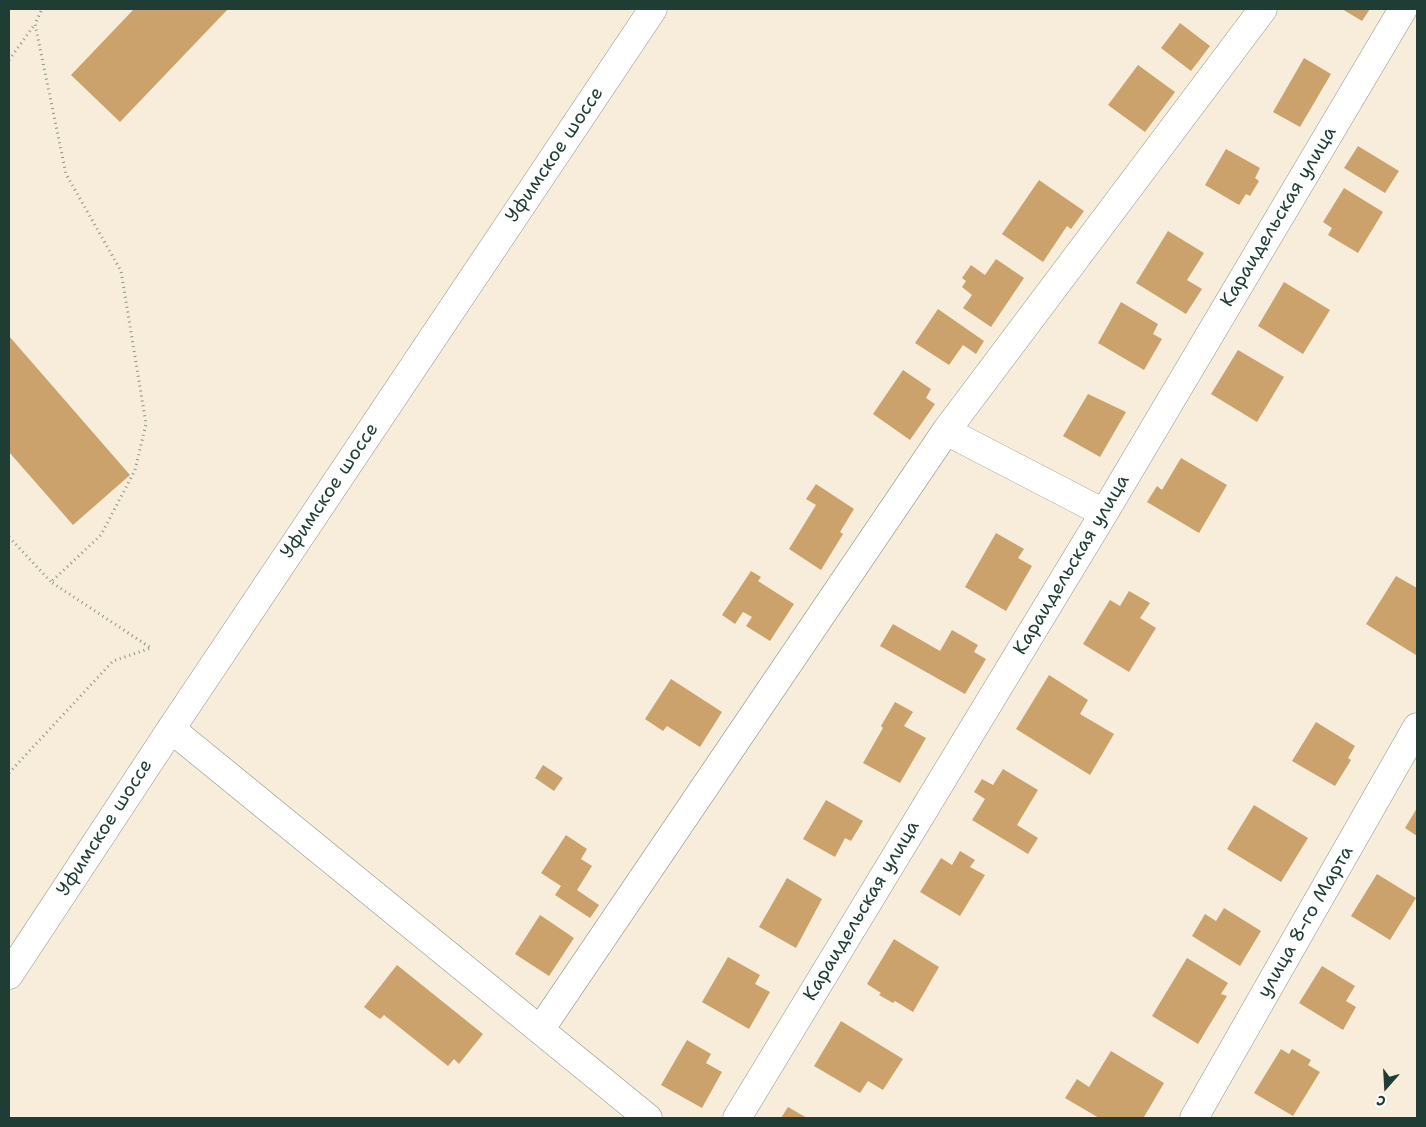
<!DOCTYPE html>
<meta charset="utf-8">
<style>
body{margin:0}
#map{position:relative;width:1426px;height:1127px;overflow:hidden;background:#f7edda;font-family:"Shantell Sans",sans-serif}
canvas{display:block}
.frame{position:absolute;inset:0;border:10px solid #1f3d34;pointer-events:none}
.north{position:absolute;left:1361px;top:1062px;width:50px;height:50px;-webkit-text-stroke:4px #fff;paint-order:stroke;rotate:199deg;font-size:14px;font-weight:700;line-height:20px;text-align:center;color:#1f3d34}
.north::after{content:'';display:block;margin:auto;width:18px;height:22px;background:#1f3d34;clip-path:polygon(50% 0,100% 100%,50% 72%,0 100%)}
</style>
<div id="map">
<canvas width="1426" height="1127"></canvas>
<div class="frame"></div>
<div class="north">С</div>
</div>
<script>
const c = document.querySelector('canvas').getContext('2d');
c.lineJoin = 'round';
function fillPath(path, color) {
  c.fillStyle = color;
  c.fill(path, 'evenodd');
}
function shape(rows) {
  const path = new Path2D();
  for (const r of rows) {
    path.moveTo(r[0], r[1]);
    for (let i = 2; i < r.length; i += 2) path.lineTo(r[i], r[i + 1]);
  }
  return path;
}
function stroke(path, color, width, dash) {
  c.strokeStyle = color;
  c.lineWidth = width;
  c.lineCap = dash ? 'butt' : 'round';
  c.setLineDash(dash || []);
  c.stroke(path);
}
function write(font, color, halo, rows, align = 'center') {
  c.font = font + ' "Shantell Sans",sans-serif';
  c.lineWidth = 5;
  c.setLineDash([]);
  c.textBaseline = 'middle';
  c.strokeStyle = halo;
  c.fillStyle = color;
  for (const [text, x, y, turn = 0] of rows) {
    c.save();
    c.translate(x, y);
    c.rotate((+turn || 0) * Math.PI / 180);
    c.textAlign = isNaN(turn) ? turn : align;
    if (halo) c.strokeText(text, 0, 0);
    c.fillText(text, 0, 0);
    c.restore();
  }
}
const building = shape([
 [134,9,228,9,120,122,71,75],
 [1342,9,1370,9,1362,21],
 [1180,23,1210,46,1191,71,1161,48],
 [1304,58,1331,74,1300,127,1273,112],
 [1138,65,1175,92,1145,132,1108,105],
 [1358,146,1399,171,1385,193,1344,168],
 [1226,149,1260,168,1255,178,1259,181,1250,196,1246,194,1239,205,1205,185],
 [1039,180,1084,211,1071,229,1067,226,1043,262,1002,234],
 [1344,188,1383,212,1358,253,1328,235,1332,228,1323,222],
 [1168,231,1204,253,1187,280,1202,289,1186,314,1136,283],
 [996,259,1024,278,991,327,963,308,972,295,962,287,966,281,962,278,971,265,985,275],
 [1284,282,1330,310,1303,354,1258,326],
 [1121,302,1158,324,1153,334,1162,339,1144,370,1098,343],
 [938,309,984,341,976,354,963,345,949,365,915,343],
 [9,336,130,475,73,525,9,452],
 [1238,350,1284,377,1257,422,1211,394],
 [903,370,931,389,926,398,935,404,910,440,873,414],
 [1088,394,1126,412,1100,457,1063,436],
 [1181,458,1227,485,1199,533,1147,502,1157,486,1162,490],
 [816,484,854,509,840,532,843,534,821,570,789,549,816,505,806,499],
 [996,533,1024,549,1018,558,1032,566,1006,611,965,587],
 [751,571,761,577,758,581,794,604,770,641,746,626,752,617,743,612,735,624,722,615],
 [1396,576,1417,588,1416,655,1366,624],
 [1129,591,1150,603,1140,618,1156,628,1129,672,1083,644,1110,600,1120,606],
 [893,624,940,651,952,630,978,645,974,652,986,659,965,694,880,646],
 [1049,675,1088,700,1080,714,1114,734,1090,775,1016,729],
 [671,679,722,712,700,747,667,726,663,731,645,719],
 [895,702,913,712,904,726,926,738,900,783,863,763,883,728,881,726],
 [1316,722,1355,746,1348,758,1351,760,1335,786,1292,761],
 [543,765,563,778,554,791,535,778],
 [1003,769,1038,790,1017,825,1038,838,1028,854,972,820,985,799,974,792,982,779,993,785],
 [826,800,863,821,851,841,845,838,835,857,803,839],
 [1254,805,1308,838,1281,882,1227,849],
 [1417,808,1417,836,1405,828],
 [566,835,587,849,581,859,592,866,577,890,599,905,590,918,555,895,561,886,541,873],
 [960,851,975,860,970,867,985,875,960,916,920,892,941,858,952,865],
 [1377,874,1416,898,1390,940,1351,916],
 [787,878,822,899,796,948,759,927],
 [1224,908,1261,931,1240,966,1192,936,1205,914,1216,921],
 [540,915,574,938,549,976,515,954],
 [894,939,939,967,913,1012,895,1001,893,1003,879,995,881,993,867,984],
 [728,957,760,975,755,984,770,992,749,1029,702,1002],
 [1187,958,1228,983,1221,994,1227,996,1198,1044,1152,1016],
 [397,965,483,1034,459,1064,454,1059,448,1066,384,1015,380,1019,364,1007],
 [1322,966,1355,986,1346,1001,1356,1007,1343,1030,1299,1003],
 [841,1021,903,1059,883,1090,868,1081,860,1093,814,1066],
 [687,1040,711,1054,706,1063,722,1072,702,1108,661,1085],
 [1281,1049,1289,1054,1292,1049,1311,1060,1308,1065,1320,1072,1293,1116,1254,1093],
 [1111,1051,1164,1083,1144,1117,1147,1118,1099,1118,1065,1098,1077,1079,1089,1087],
 [788,1107,807,1118,781,1118]
]);
const path = shape([
 [9,60,35,24],
 [9,537,51,582],
 [9,773,113,661,151,648,51,582,101,535,135,470,146,424,121,271,66,174,35,24,42,9]
]);
const minor = shape([
 [946,431,1104,513],
 [171,729,648,1118],
 [540,1030,946,431,1263,9],
 [737,1118,1104,513,1403,9],
 [1194,1118,1417,727]
]);
const major = shape([
 [9,975,171,729,653,9]
]);
const streetNames = [
 ["Уфимское шоссе",555,155,-56],
 ["Караидельская улица",1279,217,-59],
 ["Уфимское шоссе",330,491,-56],
 ["Караидельская улица",1072,565,-59],
 ["Уфимское шоссе",105,828,-57],
 ["Караидельская улица",862,911,-59],
 ["улица 8-го Марта",1306,922,-60]
];
fillPath(building, '#cba26b');
stroke(minor, '#8b9587', 29);
stroke(major, '#8b9587', 29);
stroke(path, '#8b9587', 3, [1, 4]);
stroke(minor, '#fff', 28);
stroke(major, '#fff', 28);
write('19px', '#1f3d34', '#fff', streetNames);
</script>
